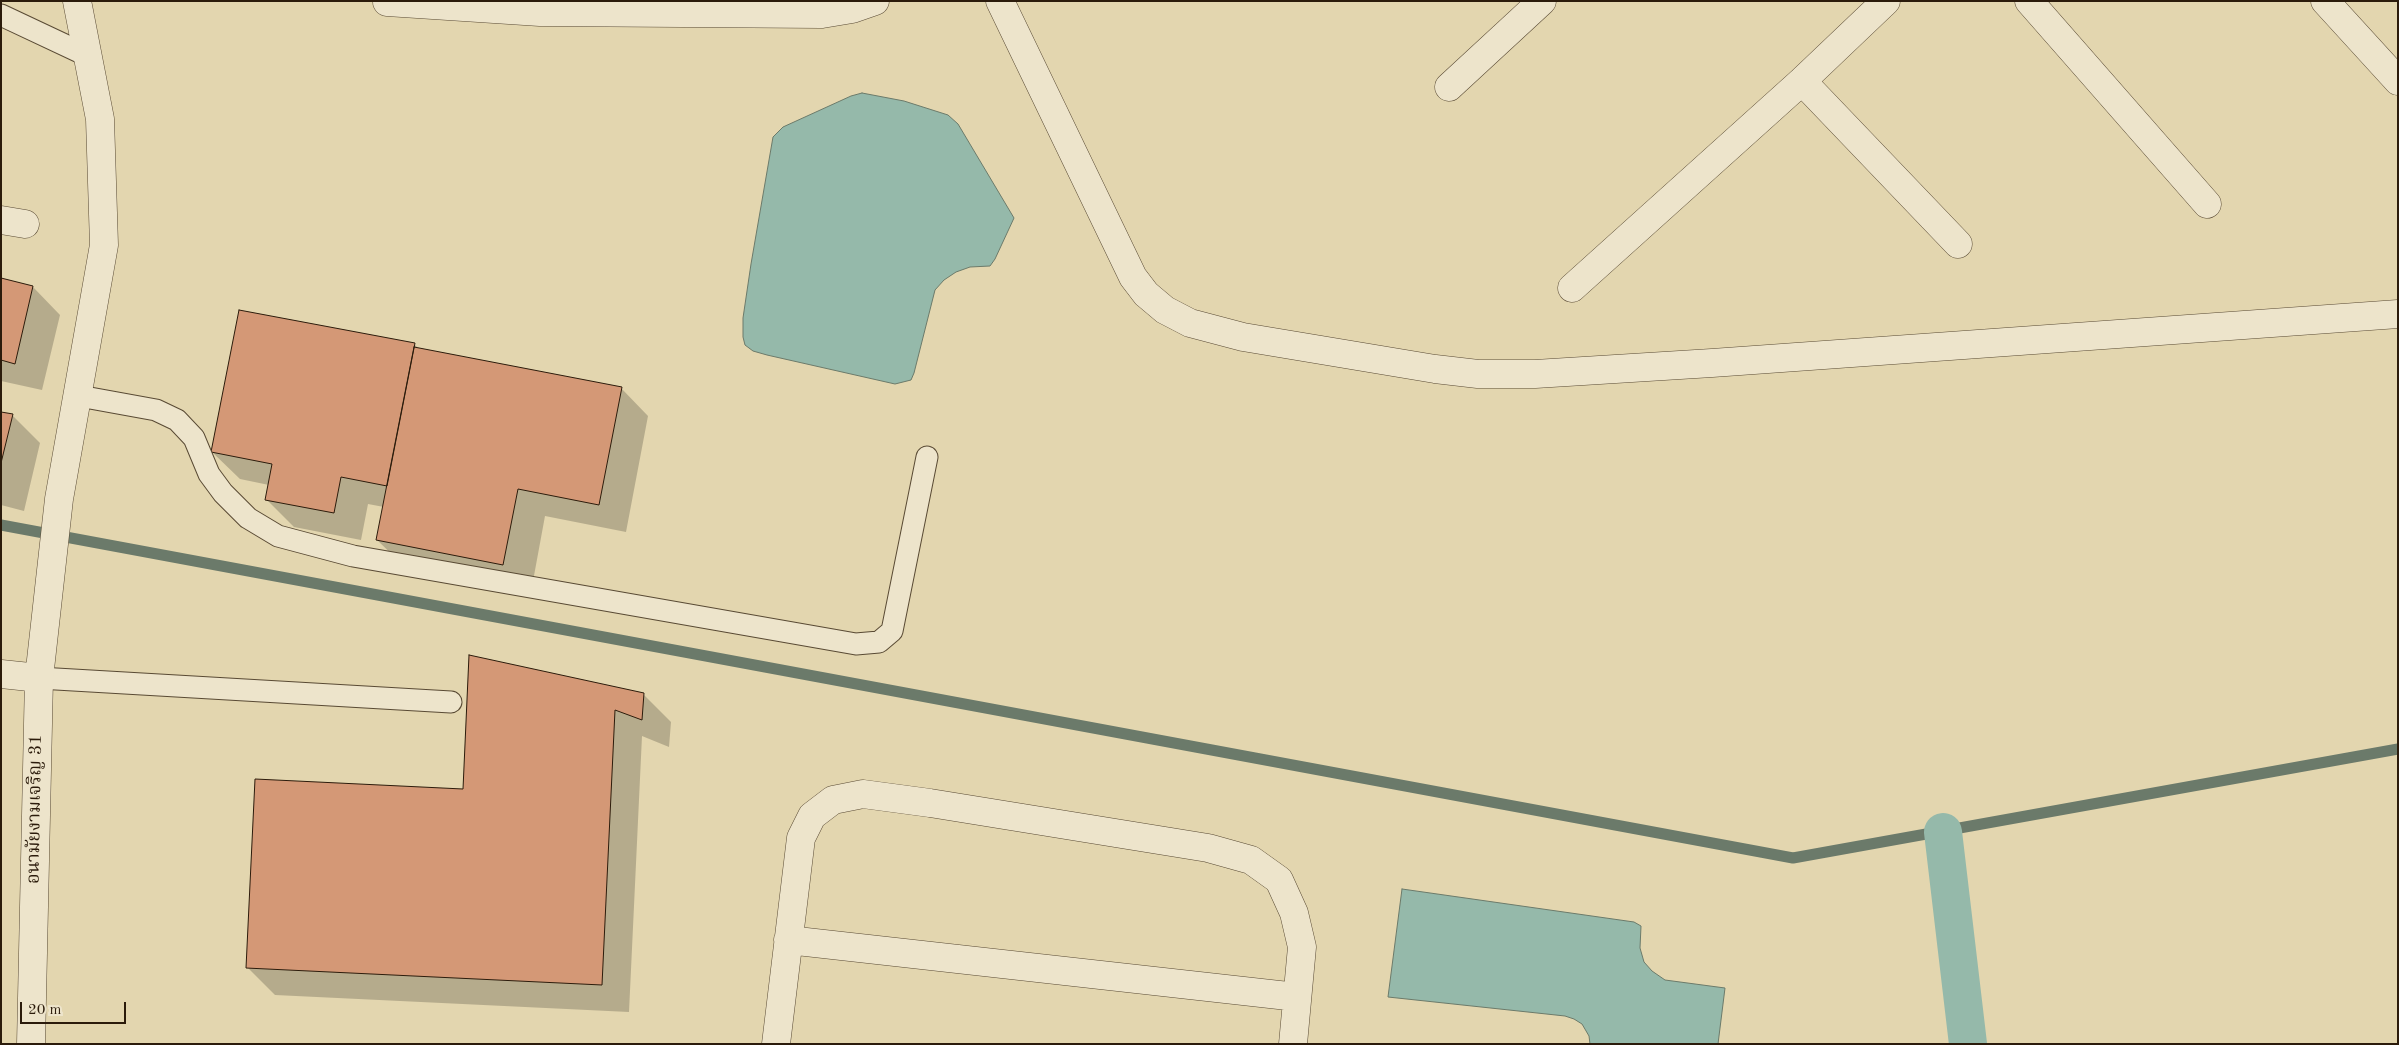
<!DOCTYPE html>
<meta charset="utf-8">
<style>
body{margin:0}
#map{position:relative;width:2399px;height:1045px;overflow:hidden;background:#e3d6af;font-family:"Old Standard TT",serif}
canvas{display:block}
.frame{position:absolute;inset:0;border:2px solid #2b1b0b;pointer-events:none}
.scale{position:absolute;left:20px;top:1002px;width:106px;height:22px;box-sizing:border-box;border:2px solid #2b1b0b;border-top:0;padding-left:6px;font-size:15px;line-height:18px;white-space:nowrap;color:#2b1b0b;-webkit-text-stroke:4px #ede4cb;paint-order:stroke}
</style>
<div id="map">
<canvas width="2399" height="1045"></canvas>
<div class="frame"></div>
<div class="scale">20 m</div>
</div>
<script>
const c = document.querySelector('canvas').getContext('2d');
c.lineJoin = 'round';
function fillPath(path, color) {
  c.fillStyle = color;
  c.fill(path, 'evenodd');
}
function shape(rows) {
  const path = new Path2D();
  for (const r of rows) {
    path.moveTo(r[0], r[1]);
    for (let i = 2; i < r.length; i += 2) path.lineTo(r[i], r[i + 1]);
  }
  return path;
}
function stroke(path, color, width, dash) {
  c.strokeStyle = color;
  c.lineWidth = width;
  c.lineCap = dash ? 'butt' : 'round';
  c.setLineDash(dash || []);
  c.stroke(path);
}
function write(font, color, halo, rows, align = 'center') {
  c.font = font + ' "Old Standard TT","Noto Serif Thai",serif';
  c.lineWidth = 5;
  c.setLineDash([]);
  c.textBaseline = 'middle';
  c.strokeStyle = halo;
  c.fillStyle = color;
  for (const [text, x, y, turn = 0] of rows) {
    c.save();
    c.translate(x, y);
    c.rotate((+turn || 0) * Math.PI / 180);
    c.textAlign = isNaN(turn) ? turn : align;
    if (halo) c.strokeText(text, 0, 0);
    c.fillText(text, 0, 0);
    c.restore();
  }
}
const water = shape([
 [862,93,904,101,948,115,958,124,1014,218,995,259,990,266,970,267,956,272,944,280,935,290,914,373,911,380,895,384,767,355,753,351,745,345,743,337,743,318,751,264,773,137,783,127,851,96,862,93],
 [1402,889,1634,922,1641,926,1640,948,1644,962,1652,971,1665,980,1725,988,1718,1044,1590,1044,1589,1036,1582,1024,1574,1019,1565,1016,1388,997,1402,889]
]);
const shadow = shape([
 [1,280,33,287,60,315,42,390,1,381],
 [414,344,420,350,621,388,648,416,626,532,545,516,531,592,405,567,377,540,384,507,368,504,361,540,294,527,266,499,269,485,240,479,212,452],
 [1,413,12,415,40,443,24,511,1,505],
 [643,694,671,722,669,747,642,736,629,1012,275,995,247,967,464,790]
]);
const stream = shape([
 [1,525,1793,858,2398,749]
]);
const canal = shape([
 [1943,832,1968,1044]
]);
const building = shape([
 [1,278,33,286,15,364,1,360,1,278],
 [239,310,415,343,387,486,341,477,334,513,265,500,272,464,211,452,239,310],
 [414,347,622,387,599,505,518,489,503,565,376,540,414,347],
 [1,412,13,414,1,463,1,412],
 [469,655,644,693,642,720,615,710,602,985,246,968,255,779,463,789,469,655]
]);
const service = shape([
 [1,15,86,55],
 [79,396,156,410,177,420,194,438,209,474,223,493,248,518,278,536,353,556,856,644,879,642,892,631,927,457],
 [39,678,451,702]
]);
const minor = shape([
 [1000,1,1133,277,1146,294,1165,310,1190,323,1243,337,1435,369,1478,374,1535,374,1712,363,2398,314],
 [2029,1,2207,204],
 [2325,1,2398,81],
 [387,2,540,12,822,14,852,9,875,1],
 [1802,81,1958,244],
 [1449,87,1542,1],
 [1,220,25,224],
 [1572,288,1802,81,1886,1],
 [1,674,39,678],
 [788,940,1297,997],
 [31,1044,39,678,59,499,104,245,100,119,77,1],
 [776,1044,801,838,812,816,833,800,863,794,930,803,1208,848,1251,860,1279,880,1294,913,1302,947,1293,1044]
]);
const streetNames = [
 ["อนามัยงามเจริญ 31",35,809,-89]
];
fillPath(water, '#95b9aa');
stroke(water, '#6b7a6a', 1);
fillPath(shadow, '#0003');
stroke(stream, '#6b7a6a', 11);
stroke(canal, '#95b9aa', 38);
fillPath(building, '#d49876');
stroke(building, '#2b1b0b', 1);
stroke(service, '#594a34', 23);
stroke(minor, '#594a34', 29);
stroke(service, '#ede4cb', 21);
stroke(minor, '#ede4cb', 28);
write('18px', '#2b1b0b', '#ede4cb', streetNames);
</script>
